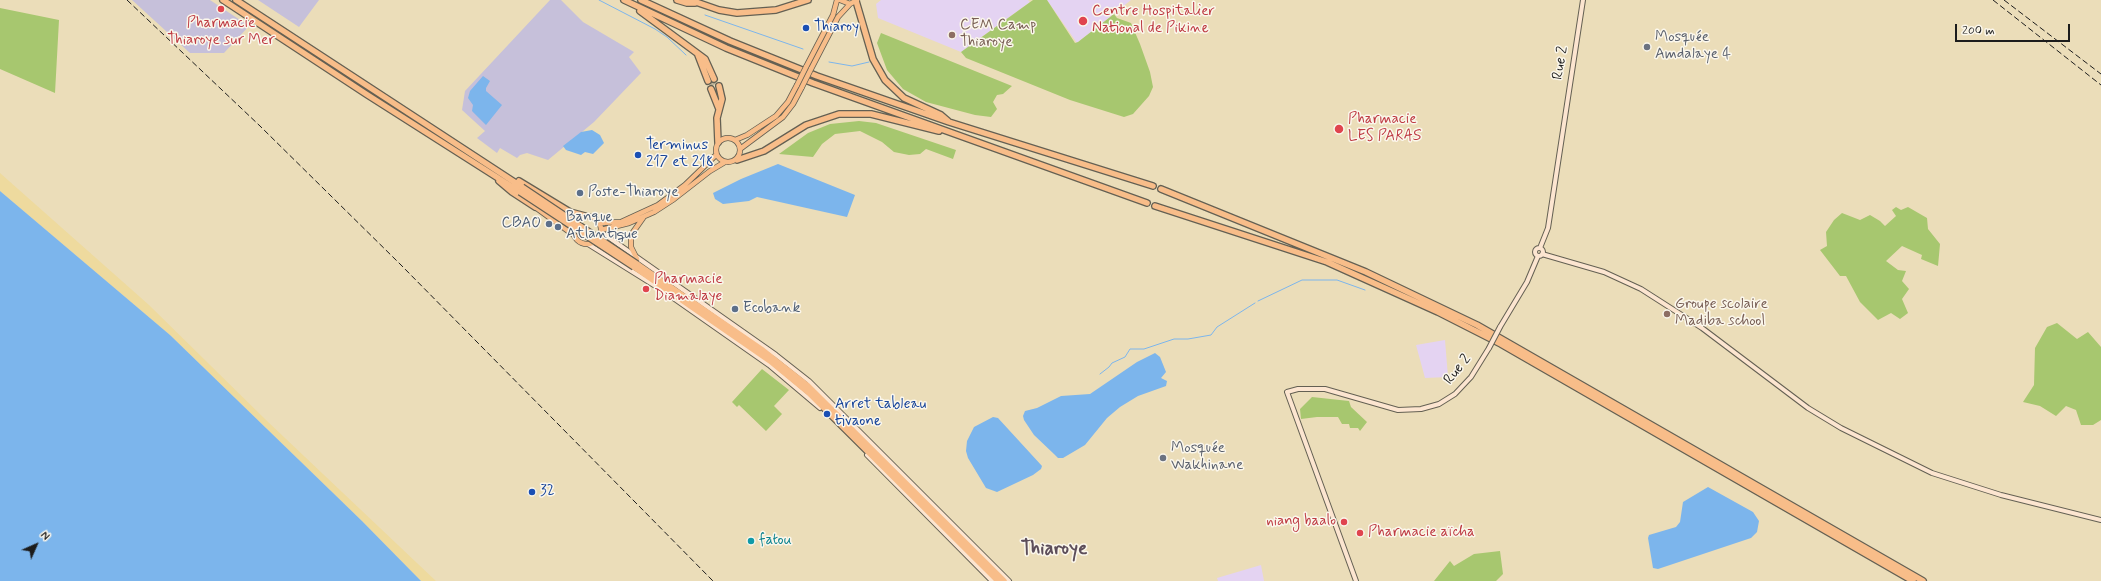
<!DOCTYPE html>
<meta charset="utf-8">
<style>
body{margin:0}
#map{position:relative;width:2101px;height:581px;overflow:hidden;background:#ebddb9;font-family:Mynerve,sans-serif}
canvas{display:block}
.north{position:absolute;left:16px;top:525px;width:40px;height:40px;-webkit-text-stroke:3px #fbf7ec;paint-order:stroke;rotate:45deg;font-size:11px;font-weight:700;line-height:16px;text-align:center;color:#1c1c1c}
.north::after{content:'';display:block;margin:auto;width:14px;height:18px;background:#1c1c1c;clip-path:polygon(50% 0,100% 100%,50% 72%,0 100%)}
.scale{position:absolute;left:1955px;top:24px;width:115px;height:18px;box-sizing:border-box;border:2px solid #1c1c1c;border-top:0;padding-left:5px;font-size:12px;line-height:14px;white-space:nowrap;color:#1c1c1c;-webkit-text-stroke:3px #fbf7ec;paint-order:stroke}
</style>
<div id="map">
<canvas width="2101" height="581"></canvas>
<div class="north">N</div>
<div class="scale">200 m</div>
</div>
<script>
const c = document.querySelector('canvas').getContext('2d');
c.lineJoin = 'round';
function fillPath(path, color) {
  c.fillStyle = color;
  c.fill(path, 'evenodd');
}
function shape(rows) {
  const path = new Path2D();
  for (const r of rows) {
    if (r.length === 3) {
      path.moveTo(r[0] + r[2], r[1]);
      path.arc(r[0], r[1], r[2], 0, 2 * Math.PI);
      continue;
    }
    path.moveTo(r[0], r[1]);
    for (let i = 2; i < r.length; i += 2) path.lineTo(r[i], r[i + 1]);
  }
  return path;
}
function stroke(path, color, width, dash) {
  c.strokeStyle = color;
  c.lineWidth = width;
  c.lineCap = dash ? 'butt' : 'round';
  c.setLineDash(dash || []);
  c.stroke(path);
}
function write(font, color, halo, rows, align = 'center') {
  c.font = font + ' Mynerve,sans-serif';
  c.lineWidth = 3;
  c.setLineDash([]);
  c.textBaseline = 'middle';
  c.strokeStyle = halo;
  c.fillStyle = color;
  for (const [text, x, y, turn = 0] of rows) {
    c.save();
    c.translate(x, y);
    c.rotate((+turn || 0) * Math.PI / 180);
    c.textAlign = isNaN(turn) ? turn : align;
    if (halo) c.strokeText(text, 0, 0);
    c.fillText(text, 0, 0);
    c.restore();
  }
}
const built = shape([
 [881,0,1028,0,1030,2,961,52,878,18,876,4],
 [1047,0,1131,0,1077,43],
 [1445,340,1448,377,1425,378,1416,345],
 [1261,565,1264,581,1218,581,1217,578]
]);
const industrial = shape([
 [132,0,210,0,249,26,224,53,190,53],
 [258,0,319,0,299,27],
 [550,0,561,0,583,22,634,52,629,57,641,73,594,122,548,160,527,153,520,155,517,158,500,148,497,153,477,138,485,131,462,110,465,91]
]);
const green = shape([
 [1033,0,1047,0,1075,43,1078,42,1114,14,1117,18,1131,23,1140,44,1150,72,1153,87,1149,96,1133,114,1124,117,1070,100,966,58,961,52],
 [0,8,59,20,55,93,0,69],
 [881,33,1012,86,1003,94,997,95,993,102,997,109,991,117,975,115,926,102,903,89,887,70,877,43],
 [859,121,876,123,956,150,953,159,926,149,920,154,909,155,894,152,882,142,860,131,835,134,822,144,813,157,779,154,808,133,830,124],
 [1896,207,1901,210,1908,207,1927,218,1928,229,1940,244,1938,266,1921,259,1922,255,1902,246,1886,261,1898,270,1906,271,1902,281,1909,289,1902,299,1908,313,1900,319,1891,313,1878,320,1860,302,1846,276,1840,276,1820,250,1827,246,1826,232,1834,220,1842,213,1860,220,1870,215,1880,221,1885,226,1896,216,1892,210],
 [2057,323,2077,339,2088,332,2101,347,2101,420,2093,425,2081,425,2076,410,2066,406,2056,416,2040,406,2023,402,2034,385,2035,348,2047,327],
 [762,369,789,390,774,406,782,414,766,431,739,405,737,407,732,402],
 [1312,397,1349,401,1351,407,1367,422,1360,431,1358,428,1350,428,1349,424,1342,424,1338,417,1317,417,1301,419,1300,409],
 [1500,551,1503,574,1496,581,1434,581,1450,561,1454,566,1474,554]
]);
const sand = shape([
 [0,173,149,305,267,421,436,581,421,581,362,521,170,335,0,191]
]);
const water = shape([
 [483,76,490,81,486,88,486,91,502,105,486,125,472,111,473,105,468,98,470,91],
 [592,130,600,135,604,143,593,154,585,152,581,155,566,150,563,146,581,132],
 [778,164,855,195,847,217,757,197,749,201,723,204,715,199,713,193,741,179],
 [0,191,170,335,362,521,421,581,0,581],
 [1155,353,1160,357,1166,372,1161,378,1167,381,1166,386,1138,396,1120,407,1107,418,1085,445,1063,458,1058,458,1054,454,1034,435,1024,420,1023,416,1025,411,1037,408,1061,396,1090,394,1137,362],
 [993,417,998,418,1042,466,1041,469,1033,475,997,492,986,488,968,458,966,451,967,441,974,427],
 [1708,487,1753,512,1759,521,1757,532,1751,538,1658,569,1653,568,1648,538,1649,535,1676,527,1680,522,1683,502]
]);
const stream = shape([
 [599,0,655,29,667,37,686,55],
 [705,15,803,49],
 [829,62,852,66,869,62],
 [1258,301,1302,280,1337,280,1365,290],
 [1100,374,1109,367,1112,363,1125,357,1130,349,1144,349,1174,339,1188,339,1211,335,1217,327,1255,303]
]);
const highwayTunnel = shape([
 [711,80,714,88]
]);
const secondary = shape([
 [601,232,776,355,809,381,1009,581],
 [588,244,665,292],
 [1540,248,1548,228,1583,0],
 [1539,252,4],
 [1542,254,1604,272,1641,289,1702,328,1808,408,1841,428,1932,473,2001,495,2101,520],
 [672,297,769,365,820,408],
 [1500,327,1527,282,1538,256],
 [867,455,992,581],
 [1356,581,1287,392,1298,389,1325,389,1398,410,1421,409,1439,404,1455,394,1471,377,1489,348]
]);
const primary = shape([
 [840,0,850,4,857,0],
 [806,67,833,15,837,0],
 [811,69,838,17,850,4],
 [728,150,12],
 [735,140,747,135,776,116,788,102,797,85],
 [740,149,783,117,793,104,802,87],
 [535,207,575,236],
 [587,230,14],
 [599,223,621,222,658,205,685,185,716,155],
 [601,230,629,223,654,212,674,199,710,171,725,162],
 [637,259,631,247,631,235,643,218]
]);
const highway = shape([
 [223,0,366,94,520,192],
 [236,0,522,187],
 [624,0,726,48,813,83,1147,203],
 [641,0,730,41,817,76,949,122,1153,186],
 [677,0,687,3,695,3],
 [690,0,719,10,737,13,776,10,808,0],
 [856,1,873,59,885,80,904,98,941,115,948,121],
 [640,11,705,59,714,79],
 [698,55,708,81],
 [711,89,719,109],
 [718,142,717,118,722,99,719,86],
 [737,160,764,151,806,125,839,114,871,114,939,131],
 [499,181,512,192,535,207],
 [519,181,570,212,585,216],
 [1161,189,1366,272,1477,325,1923,581],
 [1155,206,1327,262,1438,312,1501,344,1913,581],
 [637,264,761,349,808,386,1004,581],
 [634,267,770,361,810,394,998,581]
]);
const rail = shape([
 [127,0,260,126,400,264,713,581],
 [1993,0,2101,85],
 [2004,0,2101,74]
]);
const secondaryBridge = shape([
 [1489,348,1500,327]
]);
const primaryBridge = shape([
 [797,85,806,67],
 [802,87,811,69]
]);
const highwayBridge = shape([
 [522,187,637,264],
 [520,192,634,267]
]);
const markers = [
 [221,9,4,"#e0444e"],
 [1083,21,5,"#e0444e"],
 [806,28,4,"#1a4fb4"],
 [952,35,4,"#8d6e63"],
 [1647,47,4,"#6b7280"],
 [1339,129,5,"#e0444e"],
 [638,155,4,"#1a4fb4"],
 [580,193,4,"#5c6f8a"],
 [549,224,4,"#5c6f8a"],
 [558,227,4,"#5c6f8a"],
 [646,289,4,"#e0444e"],
 [735,309,4,"#5c6f8a"],
 [1667,314,4,"#8d6e63"],
 [827,414,4,"#1a4fb4"],
 [1163,458,4,"#6b7280"],
 [532,492,4,"#1a4fb4"],
 [1344,522,4,"#e0444e"],
 [1360,533,4,"#e0444e"],
 [751,541,4,"#0f9aa8"]
];
const healthNames = [
 ["Centre Hospitalier",1092,12],
 ["National de Pikine",1092,29],
 ["Pharmacie",221,24,"center"],
 ["Thiaroye sur Mer",221,41,"center"],
 ["Pharmacie",1348,120],
 ["LES PARAS",1348,137],
 ["Pharmacie",654,280],
 ["Diamalaye",654,297],
 ["niang baalo",1336,522,"right"],
 ["Pharmacie aïcha",1368,533]
];
const educationNames = [
 ["CEM Camp",960,26],
 ["Thiaroye",960,43],
 ["Groupe scolaire",1675,305],
 ["Madiba school",1675,322]
];
const transitNames = [
 ["Thiaroy",814,28],
 ["Terminus",646,146],
 ["217 et 218",646,163],
 ["Arret tableau",835,405],
 ["tivaone",835,422],
 ["32",540,492]
];
const worshipNames = [
 ["Mosquée",1655,38],
 ["Amdalaye 4",1655,55],
 ["Mosquée",1171,449],
 ["Wakhinane",1171,466]
];
const streetNames = [
 ["Rue 2",1561,63,-80],
 ["Rue 2",1458,370,-51]
];
const serviceNames = [
 ["Poste-Thiaroye",588,193],
 ["Banque",566,218],
 ["Atlantique",566,235],
 ["CBAO",541,224,"right"],
 ["Ecobank",743,309]
];
const cultureNames = [
 ["fatou",759,541]
];
const districtNames = [
 ["Thiaroye",1054,550]
];
fillPath(built, '#e4d3f2');
fillPath(industrial, '#c6c0da');
fillPath(green, '#a7c76f');
fillPath(sand, '#eeda9e');
fillPath(water, '#7cb5ec');
stroke(stream, '#7cb5ec', 1);
stroke(highwayTunnel, '#c2b69a', 5.5, [5.5, 3]);
stroke(secondary, '#646053', 6);
stroke(primary, '#646053', 6);
stroke(highway, '#646053', 8);
stroke(secondary, '#fce5d0', 4);
stroke(primary, '#f8bd89', 4.5);
stroke(highway, '#f8bd89', 5.5);
stroke(rail, '#1c1c1c', 1, [6, 3]);
stroke(secondaryBridge, '#646053', 6, []);
stroke(primaryBridge, '#646053', 6, []);
stroke(highwayBridge, '#646053', 8, []);
stroke(secondaryBridge, '#fce5d0', 4);
stroke(primaryBridge, '#f8bd89', 4.5);
stroke(highwayBridge, '#f8bd89', 5.5);
for (const [x, y, r, color] of markers) {
  const dot = new Path2D();
  dot.arc(x, y, r, 0, 2 * Math.PI);
  c.fillStyle = color;
  c.fill(dot);
  stroke(dot, '#fbf7ec', 1.5);
}
write('15px', '#be3a42', '#fbf7ec', healthNames, 'left');
write('15px', '#785e54', '#fbf7ec', educationNames, 'left');
write('15px', '#164399', '#fbf7ec', transitNames, 'left');
write('15px', '#5b616d', '#fbf7ec', worshipNames, 'left');
write('15px', '#1c1c1c', '#fbf7ec', streetNames);
write('15px', '#4e5e75', '#fbf7ec', serviceNames, 'left');
write('15px', '#0d838f', '#fbf7ec', cultureNames, 'left');
write('bold 19px', '#5d4e5a', '#fbf7ec', districtNames);
</script>
